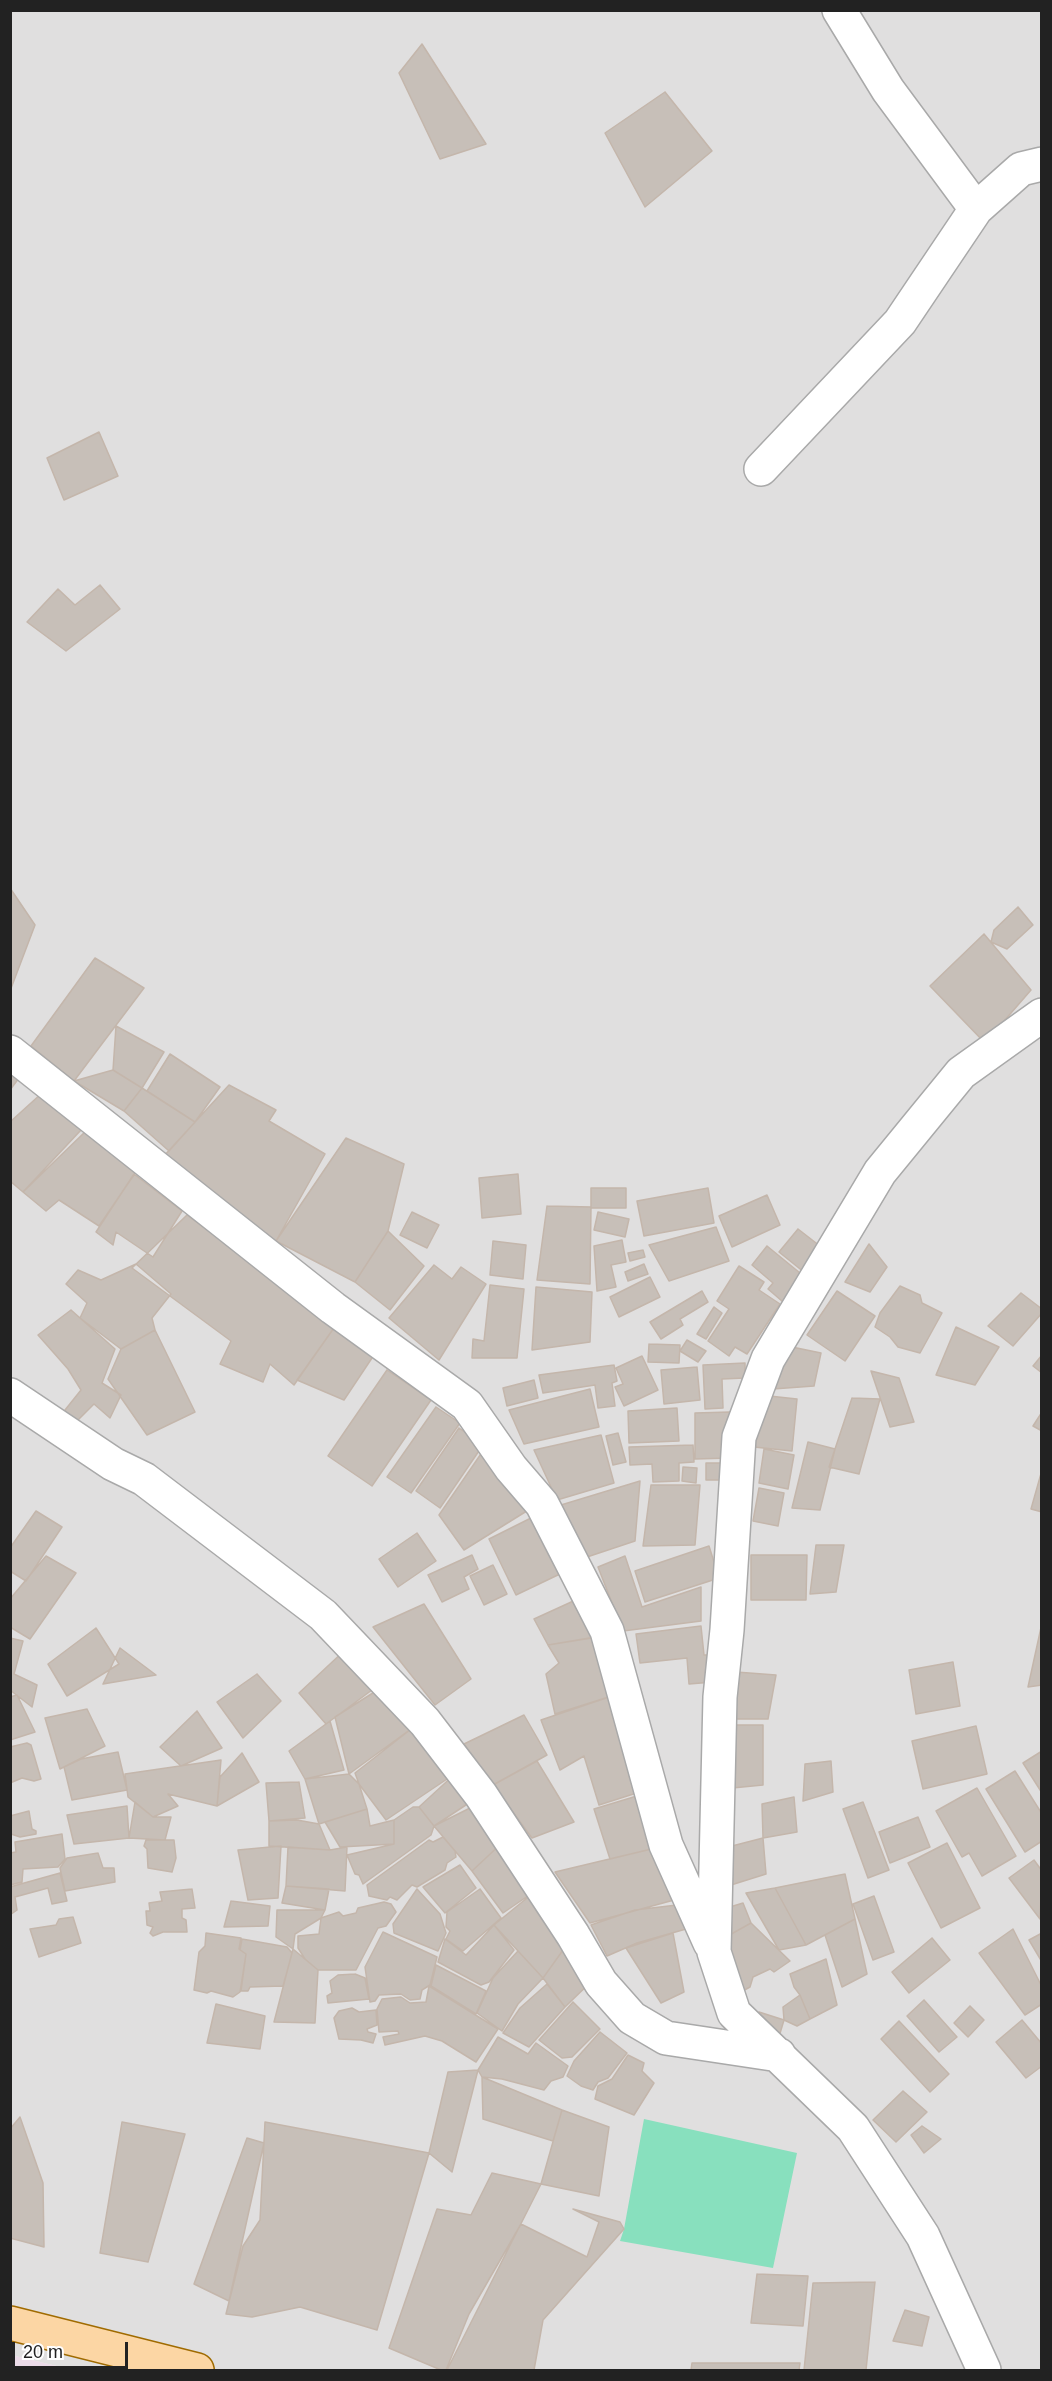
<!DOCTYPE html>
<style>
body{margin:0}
#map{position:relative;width:1052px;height:2381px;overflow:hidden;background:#f2efe9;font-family:Helvetica,sans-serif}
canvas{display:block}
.frame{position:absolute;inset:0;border:12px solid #222;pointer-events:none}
.scale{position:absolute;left:12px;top:2342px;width:116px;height:27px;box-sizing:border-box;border:3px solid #222;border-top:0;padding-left:8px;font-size:18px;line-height:21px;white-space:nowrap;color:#222;-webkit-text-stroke:4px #fff;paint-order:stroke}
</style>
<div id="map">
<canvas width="1052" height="2381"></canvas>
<div class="frame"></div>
<div class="scale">20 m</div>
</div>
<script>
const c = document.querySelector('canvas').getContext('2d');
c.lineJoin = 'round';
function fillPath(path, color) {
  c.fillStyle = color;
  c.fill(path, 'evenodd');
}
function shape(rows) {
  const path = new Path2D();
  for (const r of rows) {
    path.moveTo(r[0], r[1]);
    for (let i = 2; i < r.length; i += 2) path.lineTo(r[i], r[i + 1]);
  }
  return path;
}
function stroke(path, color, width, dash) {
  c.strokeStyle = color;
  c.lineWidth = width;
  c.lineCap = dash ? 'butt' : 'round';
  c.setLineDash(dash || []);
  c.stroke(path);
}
const residential = shape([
 [11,11,1041,11,1041,2370,73,2370,11,2355]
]);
const industrial = shape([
 [11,2355,73,2370,11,2370]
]);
const pitch = shape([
 [644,2119,797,2153,773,2268,620,2241,624,2229]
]);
const building = shape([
 [422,44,486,144,440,159,399,73,422,44],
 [665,92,712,151,645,207,605,133,665,92],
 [99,432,118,476,64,500,47,458,99,432],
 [100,585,120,609,66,651,27,622,58,589,75,605,100,585],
 [10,888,35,925,10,991,10,888],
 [1018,907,1033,925,1007,949,991,942,994,930,1018,907],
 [984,934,1031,990,985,1043,930,986,984,934],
 [95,958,144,988,74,1081,31,1046,95,958],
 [116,1026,164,1052,142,1088,113,1070,116,1026],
 [170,1054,220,1087,195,1122,147,1091,170,1054],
 [113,1070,142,1088,124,1111,74,1081,113,1070],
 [10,1071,19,1078,10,1090,10,1071],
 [229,1085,276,1110,269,1121,325,1154,276,1241,163,1157,229,1085],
 [142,1088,195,1122,169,1151,124,1111,142,1088],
 [42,1093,81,1130,23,1192,10,1181,10,1122,42,1093],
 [88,1129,140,1166,99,1226,59,1200,46,1211,23,1192,88,1129],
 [346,1138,404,1164,388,1231,355,1282,276,1241,346,1138],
 [134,1174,182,1211,153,1257,116,1232,113,1245,96,1232,134,1174],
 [518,1174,521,1214,482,1218,479,1178,518,1174],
 [591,1188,626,1188,626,1208,591,1208,591,1188],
 [708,1188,714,1223,644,1236,637,1201,708,1188],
 [767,1195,780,1225,732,1247,719,1216,767,1195],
 [547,1206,591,1207,590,1284,537,1280,547,1206],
 [412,1212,439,1225,427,1248,400,1235,412,1212],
 [598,1212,629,1219,625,1237,594,1230,598,1212],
 [187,1215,336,1325,294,1385,270,1364,263,1382,220,1364,231,1341,132,1268,187,1215],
 [716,1227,729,1261,669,1281,649,1245,716,1227],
 [798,1229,829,1253,810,1277,779,1252,798,1229],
 [388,1231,424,1266,390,1310,355,1282,388,1231],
 [622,1240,626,1262,611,1265,616,1287,597,1291,594,1246,622,1240],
 [493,1241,526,1245,523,1279,490,1275,493,1241],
 [869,1244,887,1267,870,1292,845,1282,869,1244],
 [767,1246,811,1282,790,1308,768,1289,773,1283,752,1265,767,1246],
 [643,1250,645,1257,630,1261,628,1253,643,1250],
 [136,1264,171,1294,152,1318,155,1330,121,1349,80,1318,87,1303,66,1284,78,1270,101,1280,136,1264],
 [644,1264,648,1274,628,1281,625,1272,644,1264],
 [434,1265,452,1279,461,1267,486,1284,439,1360,389,1318,434,1265],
 [739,1266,764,1282,759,1290,780,1304,747,1354,735,1347,729,1356,708,1341,729,1309,717,1301,739,1266],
 [650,1277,660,1297,619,1317,610,1297,650,1277],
 [490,1285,524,1289,517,1358,472,1358,473,1339,484,1341,490,1285],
 [900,1286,920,1295,922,1303,942,1313,920,1353,898,1347,890,1337,875,1327,880,1313,900,1286],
 [536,1287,592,1292,590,1342,532,1350,536,1287],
 [702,1291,708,1302,680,1319,683,1325,661,1339,650,1322,702,1291],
 [837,1291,875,1316,845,1361,807,1335,837,1291],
 [1021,1293,1042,1309,1042,1313,1013,1346,988,1326,1021,1293],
 [714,1307,722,1313,706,1339,697,1334,714,1307],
 [71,1310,115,1349,102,1383,121,1395,110,1418,94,1404,72,1426,65,1410,81,1390,68,1369,38,1335,71,1310],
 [336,1325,374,1355,344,1400,297,1380,336,1325],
 [956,1327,999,1347,975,1385,936,1375,956,1327],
 [155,1330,195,1412,147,1435,108,1379,121,1349,155,1330],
 [687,1340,706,1351,698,1362,680,1351,687,1340],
 [649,1344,680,1345,679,1363,648,1362,649,1344],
 [792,1347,821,1353,814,1386,773,1389,772,1369,792,1347],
 [1042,1355,1042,1373,1033,1366,1042,1355],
 [642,1356,658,1390,624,1406,615,1387,623,1384,616,1368,642,1356],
 [745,1363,745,1378,722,1379,723,1408,705,1409,703,1365,745,1363],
 [614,1365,617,1381,612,1383,615,1406,598,1408,595,1385,543,1393,539,1375,614,1365],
 [697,1367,700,1400,664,1404,661,1370,697,1367],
 [387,1370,431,1400,372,1486,328,1456,387,1370],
 [871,1371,899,1378,914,1422,890,1427,871,1371],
 [534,1380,538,1398,507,1406,503,1388,534,1380],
 [590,1389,599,1427,524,1444,509,1410,590,1389],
 [760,1395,797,1399,792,1451,754,1447,760,1395],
 [852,1398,880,1399,859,1474,829,1467,852,1398],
 [436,1407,460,1423,411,1493,387,1477,436,1407],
 [677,1408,679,1441,629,1443,628,1411,677,1408],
 [730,1412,730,1458,695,1459,695,1413,730,1412],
 [1042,1412,1042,1431,1033,1426,1042,1412],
 [459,1428,483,1445,440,1508,416,1491,459,1428],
 [618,1433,626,1462,613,1465,606,1436,618,1433],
 [601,1435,614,1483,557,1500,534,1450,601,1435],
 [808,1442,835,1449,820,1510,792,1508,808,1442],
 [693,1445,694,1462,679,1463,679,1481,653,1482,652,1464,630,1465,629,1447,693,1445],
 [485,1448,530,1509,464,1550,439,1515,485,1448],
 [764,1449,794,1455,788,1489,759,1483,764,1449],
 [706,1463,726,1463,725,1480,706,1480,706,1463],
 [683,1467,697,1468,696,1483,682,1481,683,1467],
 [1042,1470,1042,1512,1031,1509,1042,1470],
 [640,1481,635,1541,587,1557,561,1505,640,1481],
 [651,1485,700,1485,695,1545,643,1546,651,1485],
 [759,1488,784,1493,778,1526,753,1521,759,1488],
 [36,1511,62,1527,26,1581,10,1571,10,1548,36,1511],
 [535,1516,562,1573,516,1595,489,1539,535,1516],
 [417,1533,436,1561,398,1587,379,1559,417,1533],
 [816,1545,844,1545,836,1592,810,1594,816,1545],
 [709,1546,719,1578,645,1602,635,1571,709,1546],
 [472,1555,478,1569,464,1577,469,1589,442,1602,428,1575,472,1555],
 [751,1555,807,1555,806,1600,751,1600,751,1555],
 [46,1556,76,1573,30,1639,10,1627,10,1599,46,1556],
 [625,1556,642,1607,701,1587,701,1621,623,1631,598,1567,625,1556],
 [493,1565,507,1594,484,1605,470,1576,493,1565],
 [580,1598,601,1636,548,1645,534,1619,580,1598],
 [424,1604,471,1679,435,1705,373,1627,424,1604],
 [1042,1623,1042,1685,1028,1687,1042,1623],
 [701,1626,704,1655,711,1655,713,1682,689,1684,687,1658,640,1663,636,1634,701,1626],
 [96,1628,119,1664,67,1696,48,1664,96,1628],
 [604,1636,621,1693,555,1714,546,1674,559,1663,548,1645,604,1636],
 [10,1638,23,1641,14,1674,37,1685,32,1707,10,1690,10,1638],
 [120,1648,156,1675,103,1684,120,1648],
 [345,1650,376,1687,326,1724,299,1693,345,1650],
 [953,1662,960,1706,916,1714,909,1670,953,1662],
 [736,1672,776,1675,768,1719,726,1719,736,1672],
 [257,1674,281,1701,243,1738,217,1702,257,1674],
 [387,1684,415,1726,349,1774,335,1717,387,1684],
 [621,1693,646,1790,599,1805,584,1756,560,1770,541,1720,621,1693],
 [17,1695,35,1732,10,1740,10,1697,17,1695],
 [87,1709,105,1746,60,1769,45,1718,87,1709],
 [197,1711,222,1748,181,1766,160,1747,197,1711],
 [524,1715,547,1755,493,1785,464,1744,524,1715],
 [330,1721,344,1770,305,1779,289,1751,330,1721],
 [727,1725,763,1725,763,1785,722,1789,727,1725],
 [415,1726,456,1773,386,1820,359,1784,355,1773,415,1726],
 [976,1726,987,1774,923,1789,912,1741,976,1726],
 [27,1743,31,1745,41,1779,34,1781,22,1778,10,1783,10,1747,27,1743],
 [1042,1751,1042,1793,1023,1763,1042,1751],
 [118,1752,127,1790,72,1800,64,1767,81,1759,118,1752],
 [242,1753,259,1782,217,1806,220,1777,242,1753],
 [221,1760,217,1806,168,1794,178,1806,153,1817,128,1797,125,1774,221,1760],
 [537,1761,574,1822,532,1838,493,1785,537,1761],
 [831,1761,833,1792,803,1801,805,1764,831,1761],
 [1015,1771,1042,1814,1042,1841,1025,1852,986,1789,1015,1771],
 [456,1773,478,1797,434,1826,419,1807,456,1773],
 [349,1774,359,1784,367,1809,319,1824,305,1779,349,1774],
 [299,1782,305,1818,269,1821,266,1783,299,1782],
 [977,1788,1016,1856,982,1876,969,1853,962,1857,936,1811,977,1788],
 [650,1792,664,1846,610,1859,594,1809,650,1792],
 [794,1797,797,1832,763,1838,762,1804,794,1797],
 [135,1802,153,1817,171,1817,165,1840,129,1838,135,1802],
 [863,1802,889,1870,868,1878,843,1809,863,1802],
 [478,1804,504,1841,472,1871,434,1826,478,1804],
 [127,1806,129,1838,74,1844,67,1815,127,1806],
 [413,1807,419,1807,434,1826,431,1835,363,1884,359,1875,355,1874,347,1855,394,1844,394,1820,413,1807],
 [367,1809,370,1826,394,1820,394,1844,340,1847,325,1822,367,1809],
 [29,1811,32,1829,36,1831,36,1834,20,1837,11,1834,10,1816,29,1811],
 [918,1817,930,1847,890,1863,879,1832,918,1817],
 [297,1820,319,1824,330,1850,269,1846,269,1821,297,1820],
 [62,1834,65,1859,58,1867,23,1869,22,1882,10,1885,10,1853,16,1852,15,1842,62,1834],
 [443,1837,455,1851,456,1857,447,1863,445,1870,417,1887,412,1885,397,1900,390,1897,387,1900,369,1896,367,1885,429,1840,433,1842,443,1837],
 [763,1838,766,1874,731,1885,732,1846,763,1838],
 [146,1840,174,1840,176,1858,172,1872,148,1868,147,1849,144,1846,146,1840],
 [504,1841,538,1889,503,1913,472,1871,504,1841],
 [947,1843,980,1908,941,1928,908,1863,947,1843],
 [281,1846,278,1898,248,1900,238,1850,281,1846],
 [664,1846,674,1900,590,1923,555,1872,664,1846],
 [288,1847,330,1850,347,1847,345,1891,286,1886,288,1847],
 [98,1853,103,1868,114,1868,115,1882,65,1891,60,1868,67,1858,98,1853],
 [1034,1860,1042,1871,1040,1919,1009,1878,1034,1860],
 [460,1865,476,1888,445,1913,423,1887,460,1865],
 [60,1873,67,1901,52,1904,48,1888,15,1897,17,1910,10,1915,10,1887,60,1873],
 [845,1874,855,1919,806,1945,775,1888,845,1874],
 [286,1886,329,1889,325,1910,282,1903,286,1886],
 [775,1888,806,1945,779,1950,746,1893,775,1888],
 [192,1889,195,1908,182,1909,182,1918,186,1920,187,1932,163,1932,153,1936,150,1933,153,1927,147,1925,146,1911,150,1911,149,1903,162,1901,160,1892,192,1889],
 [417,1889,440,1914,446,1933,438,1951,394,1933,393,1924,417,1889],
 [480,1889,501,1918,463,1951,446,1939,450,1931,446,1927,447,1912,480,1889],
 [538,1889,571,1939,543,1978,494,1925,538,1889],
 [874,1896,894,1952,873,1960,853,1904,874,1896],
 [231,1901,270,1906,268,1926,224,1927,231,1901],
 [384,1902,391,1904,396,1912,386,1926,378,1928,356,1970,318,1970,305,1959,298,1948,298,1936,319,1934,321,1918,339,1912,343,1916,356,1913,358,1908,384,1902],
 [743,1903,751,1923,717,1942,717,1911,743,1903],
 [677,1905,686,1929,637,1943,607,1956,591,1925,635,1910,677,1905],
 [277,1910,325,1910,321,1918,295,1934,293,1949,276,1937,277,1910],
 [73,1917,81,1943,39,1957,30,1929,56,1925,59,1919,73,1917],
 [855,1919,867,1974,842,1987,825,1935,855,1919],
 [751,1923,790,1961,774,1972,770,1969,753,1977,750,1987,739,1993,717,1942,751,1923],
 [494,1925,514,1950,489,1982,481,1985,438,1962,445,1939,466,1955,494,1925],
 [1013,1929,1042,1987,1042,2004,1025,2015,979,1953,1013,1929],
 [383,1932,437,1957,430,1985,422,1990,420,1999,410,2000,401,1994,379,1995,375,2001,370,2002,365,1967,383,1932],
 [206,1933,241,1938,239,1949,246,1954,240,1992,233,1997,211,1991,207,1993,194,1990,199,1952,205,1946,206,1933],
 [673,1933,684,1992,661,2003,626,1948,673,1933],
 [1042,1933,1042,1962,1029,1940,1042,1933],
 [932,1938,950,1960,909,1993,892,1972,932,1938],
 [242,1939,287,1947,292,1953,291,1957,283,1986,250,1987,248,1991,241,1991,246,1954,240,1950,242,1939],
 [571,1939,596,1977,565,2007,543,1978,571,1939],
 [293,1949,318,1970,315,2023,274,2022,293,1949],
 [518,1951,543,1978,518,2004,502,2031,477,2013,493,1978,518,1951],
 [826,1959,837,2005,810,2019,800,1995,794,1987,790,1974,826,1959],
 [436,1965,486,1991,476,2014,431,1986,436,1965],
 [355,1974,365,1978,369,1999,328,2003,327,1996,332,1993,330,1981,338,1975,355,1974],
 [547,1984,565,2007,529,2047,503,2033,520,2008,547,1984],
 [429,1986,498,2029,476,2062,442,2041,425,2036,385,2045,383,2037,399,2034,398,2031,379,2032,377,2009,382,1999,401,1997,410,2003,426,2002,429,1986],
 [800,1995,810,2019,797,2026,784,2020,783,2007,800,1995],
 [924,2000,957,2037,939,2052,907,2016,924,2000],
 [573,2002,600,2029,572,2057,562,2058,539,2040,573,2002],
 [216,2004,265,2016,260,2049,207,2043,216,2004],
 [970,2006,984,2020,968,2037,954,2023,970,2006],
 [352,2008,359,2012,376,2010,377,2025,367,2029,368,2032,376,2034,373,2043,361,2040,339,2039,334,2018,339,2011,352,2008],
 [759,2012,784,2020,778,2040,746,2023,759,2012],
 [1022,2020,1042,2044,1042,2066,1026,2078,996,2042,1022,2020],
 [899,2021,949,2074,930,2092,881,2039,899,2021],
 [600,2032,627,2053,608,2078,598,2082,593,2090,581,2086,567,2076,574,2061,600,2032],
 [498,2037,528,2054,536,2043,568,2066,563,2077,551,2081,544,2090,502,2079,482,2077,478,2070,498,2037],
 [628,2055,644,2063,642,2071,654,2083,634,2115,595,2099,598,2086,612,2079,628,2055],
 [478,2070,452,2172,429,2153,448,2072,478,2070],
 [482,2077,562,2110,553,2141,483,2119,482,2077],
 [903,2091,927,2112,896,2142,873,2120,903,2091],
 [562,2110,609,2127,599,2196,541,2184,562,2110],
 [20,2117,43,2183,44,2247,10,2238,10,2129,20,2117],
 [122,2122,185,2134,148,2262,100,2253,122,2122],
 [265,2122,429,2153,377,2330,300,2307,252,2317,226,2314,243,2246,260,2220,265,2122],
 [922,2126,941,2139,924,2153,911,2135,922,2126],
 [247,2138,264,2143,229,2301,194,2284,247,2138],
 [492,2173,541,2184,447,2370,441,2370,389,2348,437,2209,471,2215,492,2173],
 [573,2209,620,2222,624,2229,543,2320,534,2370,446,2370,469,2314,521,2224,587,2257,599,2222,573,2209],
 [757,2274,808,2276,803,2326,751,2323,757,2274],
 [875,2282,866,2370,804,2370,813,2283,875,2282],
 [905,2310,929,2317,922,2346,893,2341,905,2310],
 [692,2363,800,2363,799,2370,691,2370,692,2363]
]);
const minor = shape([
 [839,10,888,90,976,209,1021,169,1042,164],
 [761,469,900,322,976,209],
 [10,1052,333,1308,467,1405,511,1468,542,1504,607,1631,666,1845,710,1943],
 [10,1395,113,1464,144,1479,323,1615,425,1722,481,1795,573,1935,601,1983,632,2018,666,2038,779,2055],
 [984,2370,923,2236,853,2128,734,2013,714,1952,720,1697,727,1630,739,1437,768,1359,880,1172,961,1073,1042,1015]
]);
const major = shape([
 [10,2323,197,2370]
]);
fillPath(residential, '#e0dfdf');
fillPath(industrial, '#ebdbe8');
fillPath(pitch, '#88e0be');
fillPath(building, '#c7bfb8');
stroke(building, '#c4b6ab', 1.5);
stroke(minor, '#a9a9a9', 36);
stroke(major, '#a06b00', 36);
stroke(minor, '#fff', 33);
stroke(major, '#fcd6a4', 33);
</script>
